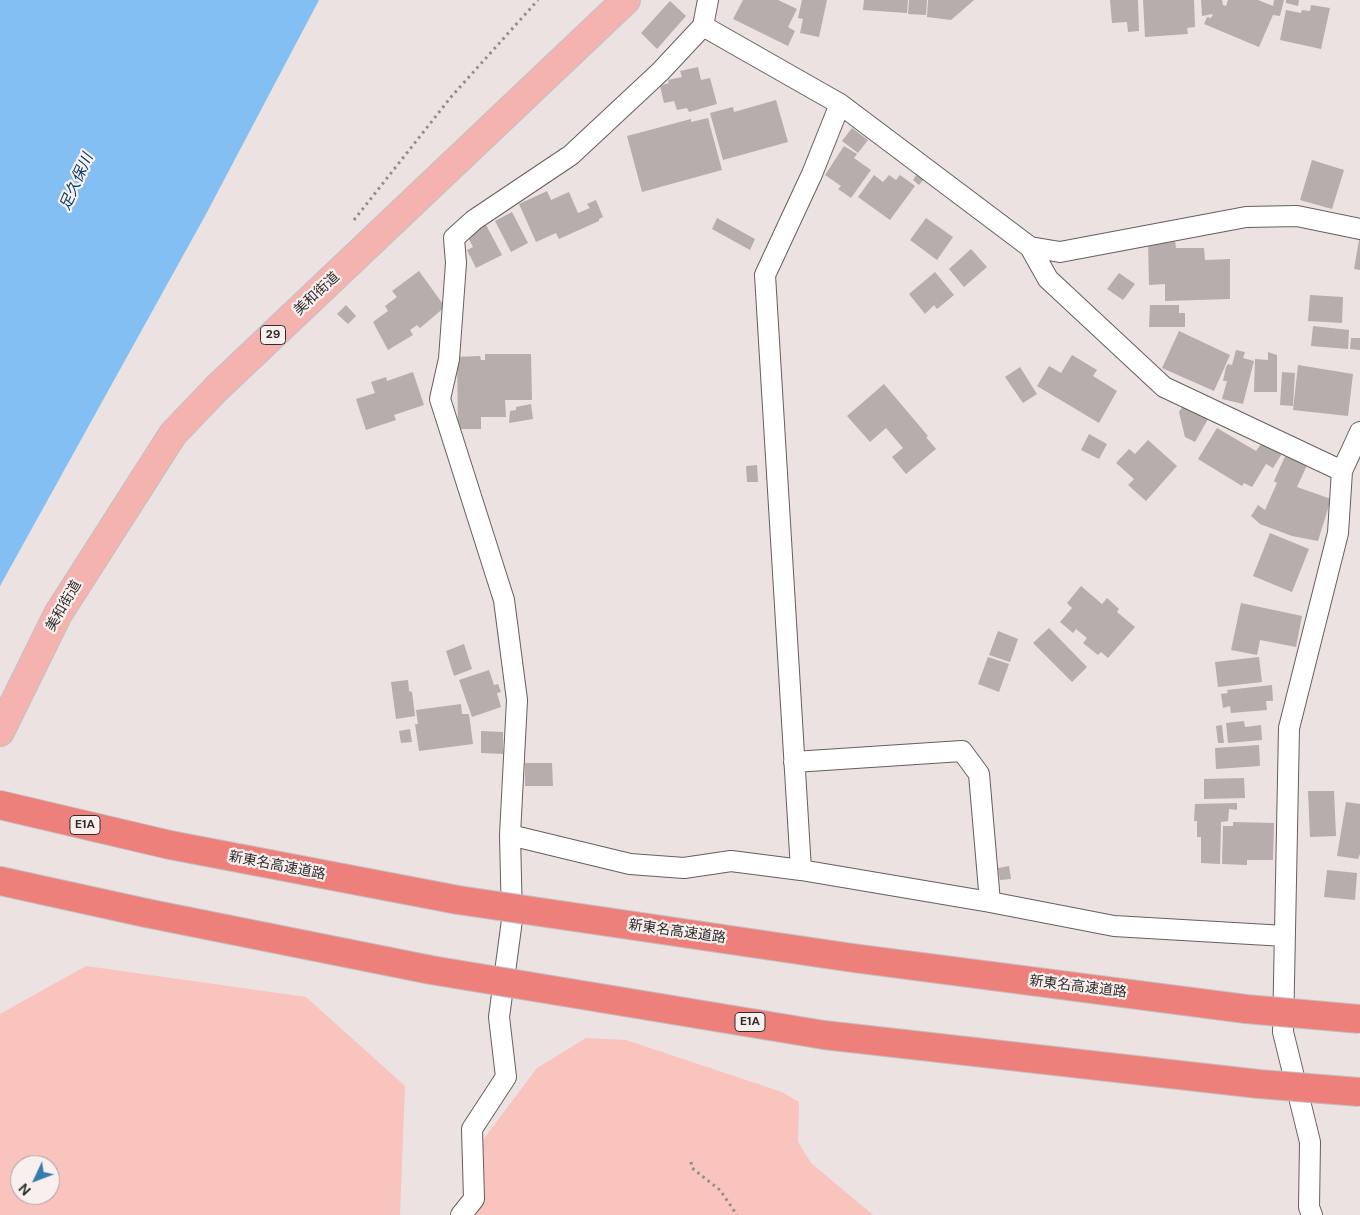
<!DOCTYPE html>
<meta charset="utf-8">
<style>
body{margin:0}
#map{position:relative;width:1360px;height:1215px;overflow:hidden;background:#ebe2e1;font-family:"DM Sans",sans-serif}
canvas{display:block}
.north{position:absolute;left:10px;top:1155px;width:50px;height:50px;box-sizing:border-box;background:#f8efee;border:1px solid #a8a1a0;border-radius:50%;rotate:227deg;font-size:14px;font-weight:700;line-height:20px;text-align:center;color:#302d2c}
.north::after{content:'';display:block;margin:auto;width:18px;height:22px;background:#367bb0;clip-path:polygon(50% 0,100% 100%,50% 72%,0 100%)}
</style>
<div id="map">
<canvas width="1360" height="1215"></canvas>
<div class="north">N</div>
</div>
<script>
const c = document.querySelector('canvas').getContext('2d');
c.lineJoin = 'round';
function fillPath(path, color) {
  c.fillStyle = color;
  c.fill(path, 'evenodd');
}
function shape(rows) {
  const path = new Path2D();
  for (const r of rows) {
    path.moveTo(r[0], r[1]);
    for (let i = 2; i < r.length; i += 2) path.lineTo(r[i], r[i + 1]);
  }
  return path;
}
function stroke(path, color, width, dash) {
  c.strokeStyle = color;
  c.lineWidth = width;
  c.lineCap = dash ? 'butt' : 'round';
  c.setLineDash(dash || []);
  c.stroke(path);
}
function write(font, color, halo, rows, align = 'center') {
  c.font = font + ' "DM Sans","Noto Sans JP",sans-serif';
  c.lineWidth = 4.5;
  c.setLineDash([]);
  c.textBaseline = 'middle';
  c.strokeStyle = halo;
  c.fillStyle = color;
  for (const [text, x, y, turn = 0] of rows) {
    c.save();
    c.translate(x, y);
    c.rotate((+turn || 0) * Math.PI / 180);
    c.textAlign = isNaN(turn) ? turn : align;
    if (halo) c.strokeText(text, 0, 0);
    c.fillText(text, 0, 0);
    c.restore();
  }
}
const green = shape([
 [86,966,306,997,405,1086,400,1215,0,1215,0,1014],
 [20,1165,50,1165,50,1195,20,1195],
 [586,1038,626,1040,782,1092,799,1102,798,1142,811,1163,873,1215,464,1215,464,1165,537,1068]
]);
const water = shape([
 [0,0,319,0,205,216,0,586]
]);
const building = shape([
 [743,0,778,0,797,9,788,27,795,31,788,46,733,19],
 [802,0,827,0,819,37,800,33,803,19,798,18],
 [864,0,908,0,907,13,863,10],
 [909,0,927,0,926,15,908,14],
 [928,0,974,0,951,20,927,17],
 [1110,0,1138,0,1139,31,1128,32,1127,22,1112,23],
 [1143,0,1194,0,1195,27,1187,28,1188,34,1145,37],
 [1201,0,1222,0,1223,5,1226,6,1228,0,1258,0,1273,6,1274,0,1284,0,1280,16,1273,15,1259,47,1204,24,1207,17,1211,18,1213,14,1202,16],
 [1286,0,1299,0,1298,6,1286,3],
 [670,1,686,16,657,49,641,33],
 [1311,5,1330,8,1321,49,1280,40,1286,10,1301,13,1302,10,1310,11],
 [698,67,701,80,710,78,717,104,689,112,687,108,677,110,674,101,664,103,660,86,669,83,668,80,682,77,680,71],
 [776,100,788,142,723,160,710,113,733,107,734,112],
 [708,118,722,170,642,192,627,136,691,119,691,122],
 [852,128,868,140,858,153,842,141],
 [844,146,857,154,854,158,871,170,851,198,838,189,841,186,825,175],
 [1312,160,1344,170,1332,209,1300,200],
 [917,174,924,179,919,185,913,180],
 [874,175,883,182,889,175,896,180,900,175,915,186,890,220,858,197],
 [547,191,551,200,569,192,578,213,590,208,587,204,596,200,603,217,599,219,599,221,559,239,556,233,536,242,519,204],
 [512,212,528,243,511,252,495,221],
 [717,218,755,239,750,250,712,229],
 [926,218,953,237,937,260,910,240],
 [485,223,502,255,476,268,467,250,473,247,466,233],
 [1359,240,1360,240,1360,270,1354,269],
 [1175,241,1176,248,1204,248,1205,260,1230,259,1230,299,1165,301,1165,284,1149,285,1148,242],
 [971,249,987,267,964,287,949,269],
 [419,271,445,307,420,328,417,325,410,330,413,335,388,350,373,322,388,311,385,306,397,297,392,291],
 [935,272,954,295,937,309,934,305,925,314,909,294],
 [1119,273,1135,284,1123,300,1107,289],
 [1310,295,1343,297,1342,323,1308,321],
 [346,305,356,316,348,324,337,314],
 [1150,305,1179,305,1179,313,1185,313,1185,327,1149,327],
 [1313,326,1349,330,1348,349,1311,346],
 [1179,331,1230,355,1214,391,1162,368],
 [1351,338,1360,338,1360,350,1350,349],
 [1236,350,1245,352,1243,358,1254,361,1243,404,1222,399,1227,381,1223,381,1226,367,1228,364,1232,365],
 [1268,352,1277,355,1277,392,1254,392,1255,359,1268,360],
 [485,354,531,354,532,400,505,400,506,417,481,417,481,429,458,429,457,357,480,356,481,360,485,360],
 [1072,355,1097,370,1093,376,1117,391,1099,423,1037,386,1049,366,1061,373],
 [1298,365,1353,374,1348,416,1293,410],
 [1020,367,1037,394,1023,403,1005,377],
 [413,372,424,405,394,415,396,420,366,430,356,399,375,393,371,382,386,377,387,381],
 [1282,372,1295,373,1293,406,1280,405],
 [884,384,928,436,926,437,936,449,906,474,892,457,903,448,886,428,870,442,847,416],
 [531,404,533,419,509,423,510,411,516,410,516,407],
 [1183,406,1208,419,1195,442,1185,437,1179,412],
 [1217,428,1256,451,1264,440,1283,452,1273,468,1266,464,1252,487,1244,483,1242,486,1198,459],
 [1089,434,1107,444,1099,459,1081,450],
 [1148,440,1177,466,1146,501,1128,485,1134,479,1116,463,1129,449,1135,454],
 [1287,452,1308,463,1297,487,1331,499,1318,541,1292,536,1260,524,1251,516,1258,505,1265,510,1277,483,1274,481],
 [757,465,758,482,747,482,746,466],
 [1270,533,1309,549,1292,592,1253,576],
 [1081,586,1102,604,1107,598,1119,609,1117,612,1135,627,1108,658,1101,652,1098,655,1083,643,1087,638,1076,629,1073,633,1060,622,1072,608,1067,603],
 [1241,603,1302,616,1296,647,1260,640,1257,655,1231,650],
 [1049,628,1087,667,1072,682,1033,643],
 [998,631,1018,639,1010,662,989,655],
 [464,644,472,669,454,676,446,651],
 [988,657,1009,664,999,692,978,684],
 [1259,657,1262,682,1218,687,1215,662],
 [489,670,494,685,498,684,501,692,497,693,501,707,472,717,459,680],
 [408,680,409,691,412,692,415,716,396,719,391,682],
 [1272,685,1273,701,1266,701,1267,710,1231,713,1230,706,1223,708,1221,694,1228,693,1227,690],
 [461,704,462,714,469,714,473,744,419,751,415,724,418,724,416,710],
 [1244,721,1245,727,1261,725,1262,740,1228,743,1226,723],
 [1222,725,1224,743,1218,743,1216,726],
 [410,729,412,742,401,743,399,731],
 [481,731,503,732,503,754,481,753],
 [1259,745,1260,766,1216,769,1215,748],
 [525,763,552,763,553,786,525,786],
 [1244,778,1245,798,1204,799,1204,779],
 [1308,791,1334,791,1336,836,1310,837],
 [1346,802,1360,804,1360,854,1358,859,1337,856],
 [1237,803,1237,810,1229,809,1228,821,1221,822,1220,864,1201,863,1201,837,1197,837,1197,821,1194,821,1195,804],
 [1233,822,1274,823,1273,860,1247,860,1247,865,1222,864,1223,826,1233,826],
 [1009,866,1011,879,1000,880,998,868],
 [1327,870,1357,873,1355,900,1324,897]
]);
const path = shape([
 [354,220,451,97,538,0],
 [691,1162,692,1168,720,1190,737,1215]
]);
const minor = shape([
 [703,26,840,104,1030,247,1048,279,1164,387,1342,471],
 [1030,247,1060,252,1246,217,1297,216,1360,229],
 [794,762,962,751,979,774,990,902],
 [510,835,630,864,684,868,731,861,801,870,990,902,1114,926,1285,936],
 [801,870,765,275,812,174,840,104],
 [461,1215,474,1199,472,1129,506,1077,499,1017,512,920,510,835,517,700,504,600,440,399,449,359,456,263,454,238,474,220,571,155,660,72,703,26,708,0],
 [1312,1215,1309,1207,1310,1142,1283,1032,1289,728,1338,533,1342,471,1360,432]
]);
const primary = shape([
 [0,732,58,614,173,434,216,389,626,0]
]);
const motorway = shape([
 [0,805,170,845],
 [0,881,146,913]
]);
const motorwayBridge = shape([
 [170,845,458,900,853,958,1246,1009,1360,1019],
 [146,913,431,970,824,1035,1259,1084,1360,1092]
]);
const shields = [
 [273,335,25],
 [85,825,30],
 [750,1022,30]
];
const shieldNames = [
 ["29",273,335],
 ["E1A",85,825],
 ["E1A",750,1022]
];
const streetNames = [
 ["美和街道",317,294,-43],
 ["美和街道",64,606,-60],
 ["新東名高速道路",277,866,11],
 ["新東名高速道路",677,932,8],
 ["新東名高速道路",1078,987,7]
];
const waterNames = [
 ["足久保川",77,182,-66]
];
fillPath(green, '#f9c3be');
fillPath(water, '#83bff2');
fillPath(building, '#b6adac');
stroke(minor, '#675f5f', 22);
stroke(primary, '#c1c0c0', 30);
stroke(motorway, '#c1c0c0', 30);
stroke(path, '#928c8b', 3, [2.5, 4]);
stroke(minor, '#fff', 20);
stroke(primary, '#f5b3b0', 28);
stroke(motorway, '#ee807c', 28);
stroke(motorwayBridge, '#c1c0c0', 30, []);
stroke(motorwayBridge, '#ee807c', 28);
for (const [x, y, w] of shields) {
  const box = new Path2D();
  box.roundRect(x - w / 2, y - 9.5, w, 19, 4);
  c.fillStyle = '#f8efee';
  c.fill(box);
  stroke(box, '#302d2c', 1);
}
write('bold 12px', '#302d2c', null, shieldNames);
write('14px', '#302d2c', '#f8efee', streetNames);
write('italic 15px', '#003e65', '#f8efee', waterNames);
</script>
